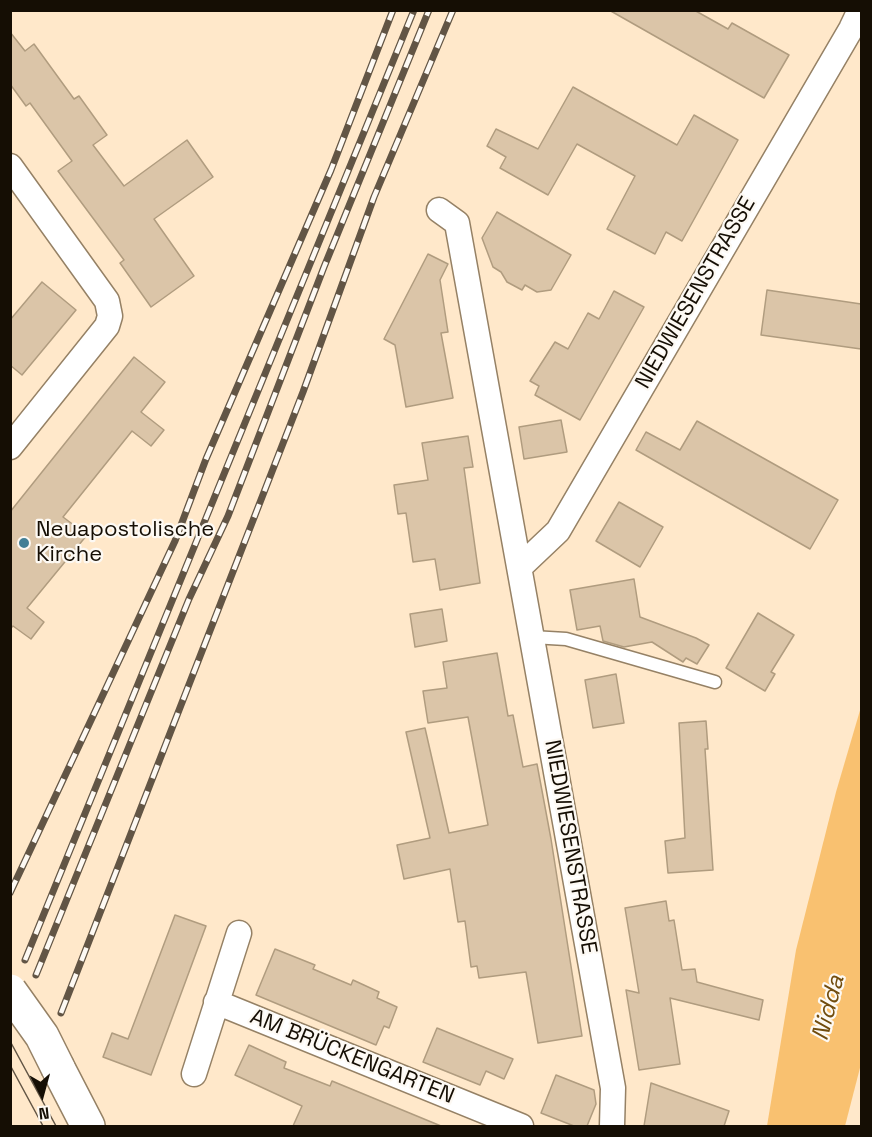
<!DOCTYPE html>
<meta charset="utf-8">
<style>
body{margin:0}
#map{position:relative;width:872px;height:1137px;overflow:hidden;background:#ffe8ca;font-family:"Space Grotesk",sans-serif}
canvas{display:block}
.frame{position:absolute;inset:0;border:12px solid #150e04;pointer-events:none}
.north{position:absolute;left:12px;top:1065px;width:60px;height:60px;-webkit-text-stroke:4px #fdf9f3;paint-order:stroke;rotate:174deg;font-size:16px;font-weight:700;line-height:24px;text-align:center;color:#150e04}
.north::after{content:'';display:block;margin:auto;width:21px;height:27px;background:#150e04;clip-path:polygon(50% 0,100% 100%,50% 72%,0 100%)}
</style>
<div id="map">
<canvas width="872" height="1137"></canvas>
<div class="frame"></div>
<div class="north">N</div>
</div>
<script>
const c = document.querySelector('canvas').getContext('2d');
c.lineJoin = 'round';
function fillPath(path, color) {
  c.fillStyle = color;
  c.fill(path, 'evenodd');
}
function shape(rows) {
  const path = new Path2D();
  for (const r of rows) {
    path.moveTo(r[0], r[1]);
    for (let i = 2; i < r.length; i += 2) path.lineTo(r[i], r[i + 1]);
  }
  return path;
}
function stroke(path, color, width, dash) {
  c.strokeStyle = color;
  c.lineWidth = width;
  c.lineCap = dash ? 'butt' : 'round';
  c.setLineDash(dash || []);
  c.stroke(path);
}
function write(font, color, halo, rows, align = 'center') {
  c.font = font + ' "Space Grotesk",sans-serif';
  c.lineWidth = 4.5;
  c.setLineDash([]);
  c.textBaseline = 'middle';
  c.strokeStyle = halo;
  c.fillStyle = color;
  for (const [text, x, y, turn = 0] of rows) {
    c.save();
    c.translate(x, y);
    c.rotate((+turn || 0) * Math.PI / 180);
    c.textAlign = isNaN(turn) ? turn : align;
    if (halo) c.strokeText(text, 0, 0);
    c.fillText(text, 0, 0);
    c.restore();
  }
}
const water = shape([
 [861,707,861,1064,845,1126,767,1126,796,950,836,792]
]);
const building = shape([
 [609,10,694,10,728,29,732,23,789,55,764,98,609,10],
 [10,32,25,51,34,44,74,99,79,96,107,135,93,145,124,186,187,140,213,177,154,219,194,276,151,307,120,263,124,260,58,171,72,161,30,103,26,106,10,84,10,32],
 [573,87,677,145,694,115,738,140,682,241,666,232,655,254,607,229,635,176,577,144,548,195,500,168,506,157,487,146,496,129,538,149,573,87],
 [497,212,571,255,551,290,537,292,525,285,522,290,507,282,501,272,493,267,482,238,497,212],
 [428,254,448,264,440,280,448,332,441,333,453,398,406,407,395,345,384,339,428,254],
 [42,282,76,310,22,375,10,365,10,320,42,282],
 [767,290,861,304,861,349,761,335,767,290],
 [614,291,644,307,580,420,535,395,539,386,530,381,555,342,568,349,588,313,599,319,614,291],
 [134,357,165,382,141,412,164,430,151,446,132,431,63,517,87,535,27,608,44,622,31,639,13,626,10,629,10,512,134,357],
 [561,420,567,452,524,459,519,427,561,420],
 [697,421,838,500,810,549,636,450,646,432,680,450,697,421],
 [468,436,473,467,464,468,480,583,440,590,435,559,413,562,406,513,398,514,394,485,428,480,422,443,468,436],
 [619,502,663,527,640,567,596,541,619,502],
 [634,579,640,617,696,638,709,645,697,664,686,658,683,662,652,642,624,647,603,641,600,626,577,630,570,590,634,579],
 [442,609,447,641,415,647,410,614,442,609],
 [758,613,794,635,771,672,775,674,765,691,726,668,758,613],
 [497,653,508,716,513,715,523,767,537,764,551,839,582,1036,538,1043,526,972,479,978,477,966,471,967,465,921,458,922,450,869,404,879,397,845,430,838,406,732,425,728,449,833,488,825,468,717,428,723,423,691,447,688,443,662,497,653],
 [616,674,624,723,593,728,585,680,616,674],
 [706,721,708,749,705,749,713,870,668,873,665,841,685,838,679,723,706,721],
 [666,901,669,921,674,920,682,970,695,969,697,982,763,1000,759,1020,670,998,680,1064,639,1070,626,990,639,993,625,908,666,901],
 [175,915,206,926,151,1075,103,1057,112,1033,128,1039,175,915],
 [275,949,315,965,313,969,351,985,353,980,379,992,377,998,397,1007,389,1028,384,1026,376,1045,256,995,275,949],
 [437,1028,513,1059,504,1079,486,1071,480,1085,423,1062,437,1028],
 [249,1045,286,1062,284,1068,330,1086,332,1081,441,1126,293,1126,302,1106,235,1075,249,1045],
 [556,1075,594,1090,596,1104,587,1126,574,1126,541,1113,556,1075],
 [651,1083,729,1111,724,1126,644,1126,651,1083]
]);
const lane = shape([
 [532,637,566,639,715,682]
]);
const street = shape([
 [10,166,107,301,110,316,107,326,10,447],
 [439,210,457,223,613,1088,612,1126],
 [520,567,558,531,851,29,860,10],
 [216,1002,521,1126],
 [194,1074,239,933]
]);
const primary = shape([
 [58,1068,88,1126]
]);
const tram = shape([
 [10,1041,56,1126],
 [10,1065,43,1126]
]);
const rail = shape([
 [10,893,175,541,206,459,331,170,393,10],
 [25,960,414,10],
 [36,975,189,599,228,516,324,267,429,10],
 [61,1013,303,392,374,197,453,10]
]);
const primaryBridge = shape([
 [10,991,42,1036,58,1068]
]);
const markers = [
 [24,543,6,"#427f96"]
];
const streetNames = [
 ["NIEDWIESENSTRASSE",696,293,-60],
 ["NIEDWIESENSTRASSE",570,847,80],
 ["AM BRÜCKENGARTEN",352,1057,22]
];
const poiNames = [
 ["Neuapostolische",36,530],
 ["Kirche",36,555]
];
const waterNames = [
 ["Nidda",829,1008,-75]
];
fillPath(water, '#f9c170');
fillPath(building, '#dbc5a8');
stroke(building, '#b09c7f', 1.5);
stroke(lane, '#958165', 15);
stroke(street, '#958165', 27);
stroke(primary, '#958165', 36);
stroke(lane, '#fff', 12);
stroke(street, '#fff', 24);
stroke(primary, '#fff', 33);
stroke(tram, '#625545', 1.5);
stroke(rail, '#625545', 7);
stroke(rail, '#fdf9f3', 4.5, [14]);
stroke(primaryBridge, '#958165', 36, []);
stroke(primaryBridge, '#fff', 33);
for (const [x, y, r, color] of markers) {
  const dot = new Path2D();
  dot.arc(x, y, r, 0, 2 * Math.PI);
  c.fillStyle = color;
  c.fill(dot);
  stroke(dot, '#fdf9f3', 2);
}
write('22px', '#150e04', '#fdf9f3', streetNames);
write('22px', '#150e04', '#fdf9f3', poiNames, 'left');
write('italic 24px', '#714c0d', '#fdf9f3', waterNames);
</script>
